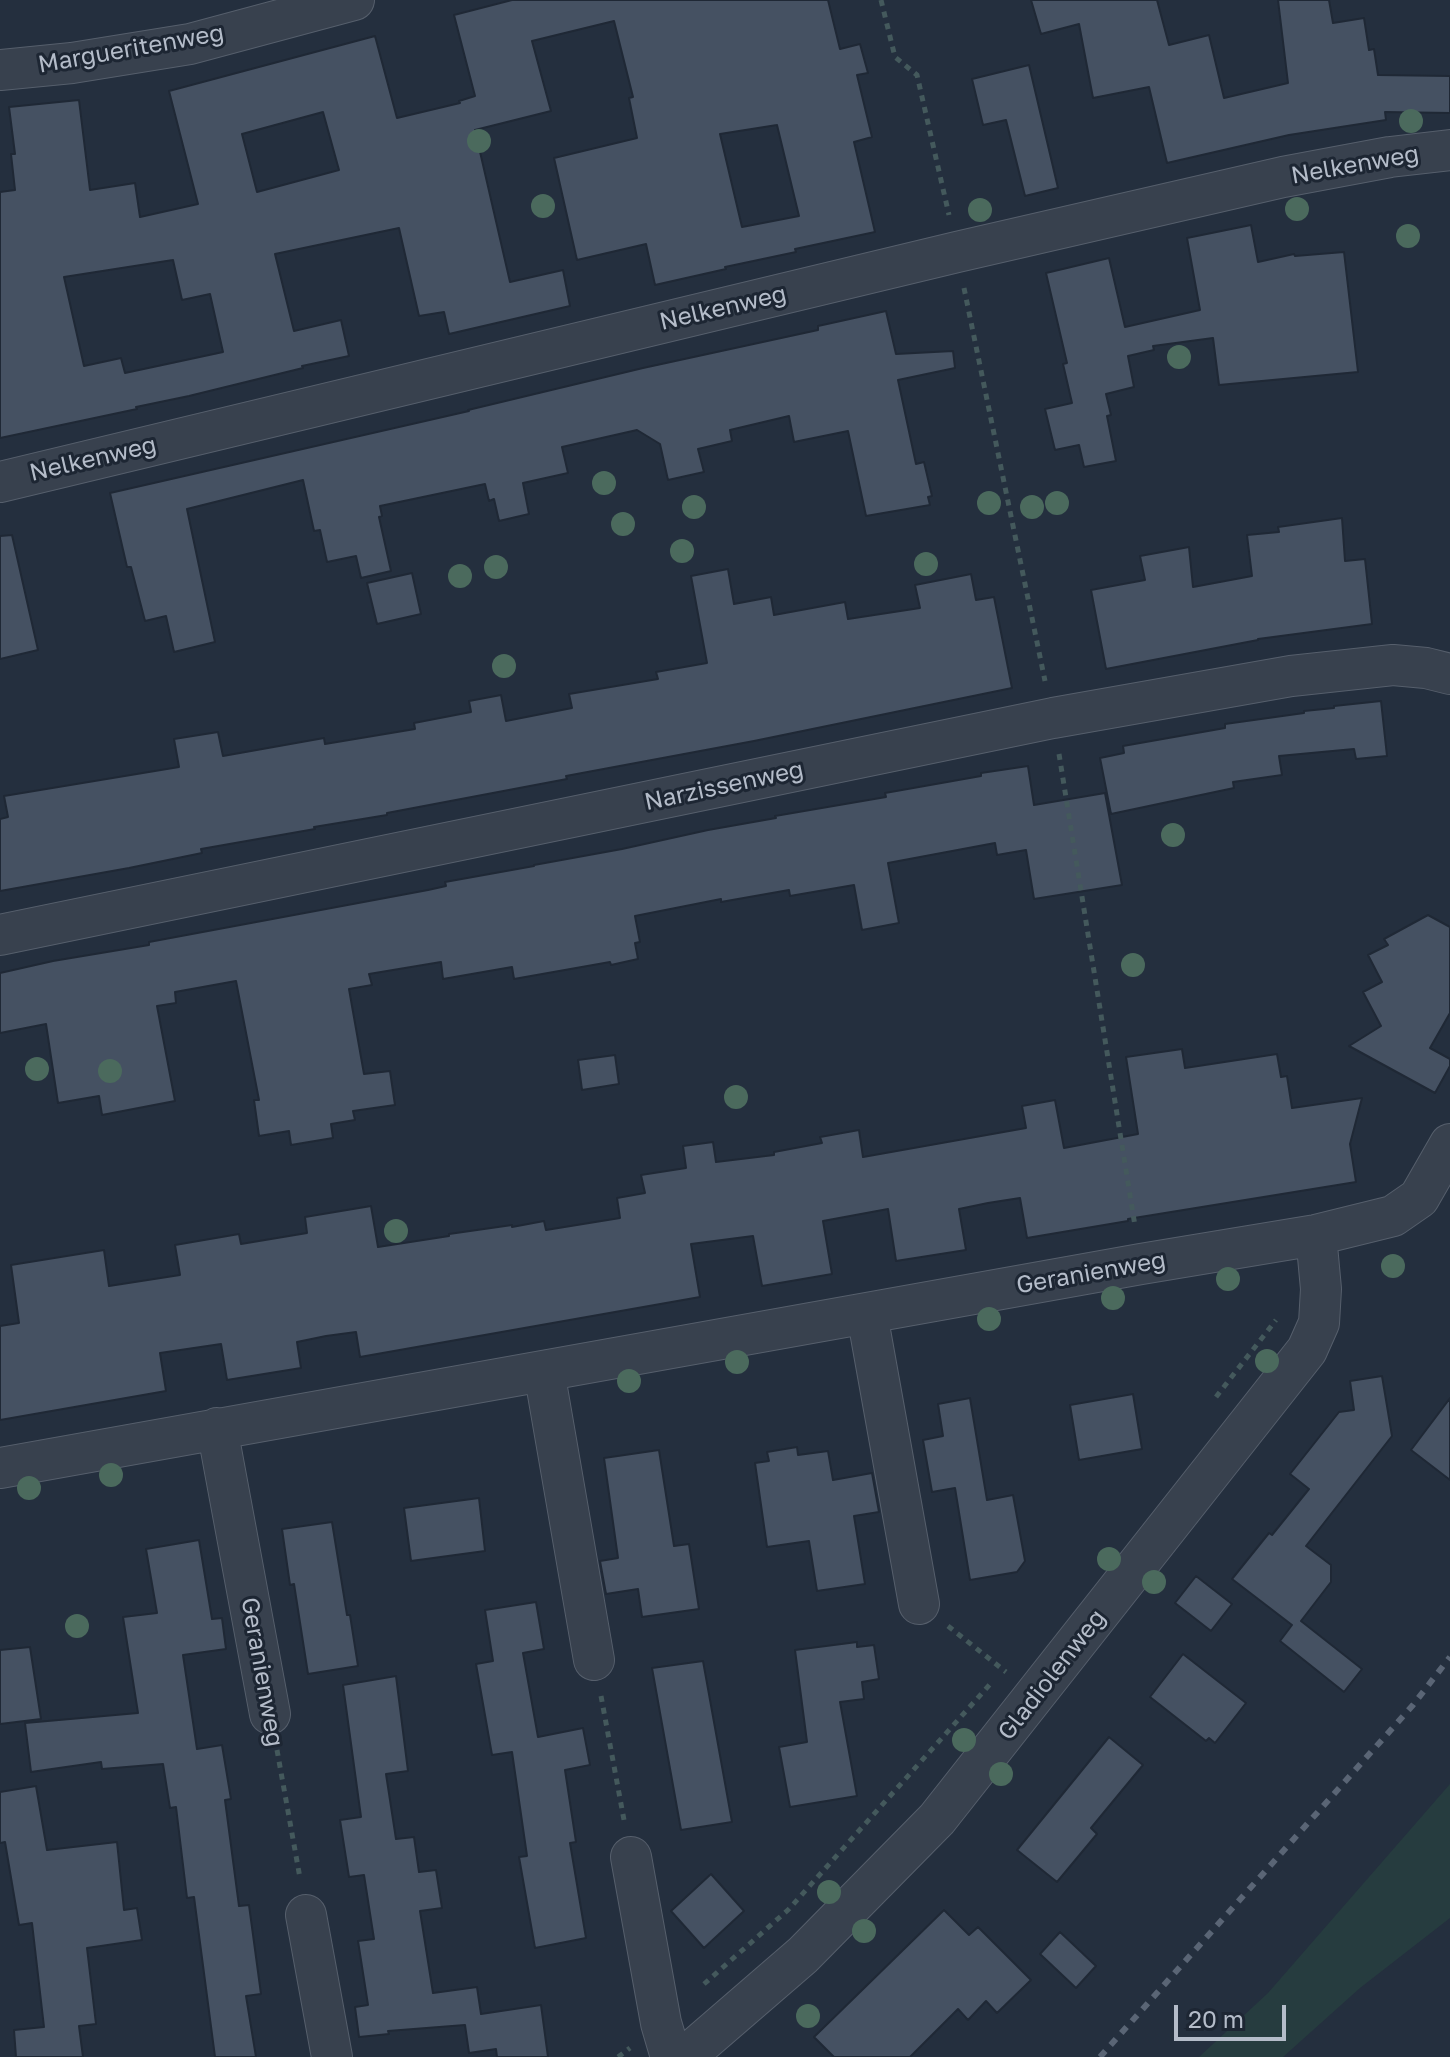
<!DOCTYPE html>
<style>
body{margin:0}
#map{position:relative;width:1450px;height:2057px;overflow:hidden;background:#242f3e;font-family:"Golos Text",sans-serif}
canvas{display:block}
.scale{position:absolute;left:1174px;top:2005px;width:112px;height:36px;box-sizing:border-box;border:4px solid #b4bcc9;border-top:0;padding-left:10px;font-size:24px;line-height:28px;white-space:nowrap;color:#b4bcc9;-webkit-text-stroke:6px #1d2633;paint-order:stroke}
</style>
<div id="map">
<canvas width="1450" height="2057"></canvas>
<div class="scale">20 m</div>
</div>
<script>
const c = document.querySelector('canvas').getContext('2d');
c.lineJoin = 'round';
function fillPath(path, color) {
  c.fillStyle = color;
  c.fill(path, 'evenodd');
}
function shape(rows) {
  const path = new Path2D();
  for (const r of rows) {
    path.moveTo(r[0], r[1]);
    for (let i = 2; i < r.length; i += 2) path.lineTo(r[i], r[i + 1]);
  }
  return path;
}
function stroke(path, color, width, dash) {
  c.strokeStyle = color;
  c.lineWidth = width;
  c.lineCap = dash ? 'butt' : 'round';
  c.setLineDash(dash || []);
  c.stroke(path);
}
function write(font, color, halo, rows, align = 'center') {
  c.font = font + ' "Golos Text",sans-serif';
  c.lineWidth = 6;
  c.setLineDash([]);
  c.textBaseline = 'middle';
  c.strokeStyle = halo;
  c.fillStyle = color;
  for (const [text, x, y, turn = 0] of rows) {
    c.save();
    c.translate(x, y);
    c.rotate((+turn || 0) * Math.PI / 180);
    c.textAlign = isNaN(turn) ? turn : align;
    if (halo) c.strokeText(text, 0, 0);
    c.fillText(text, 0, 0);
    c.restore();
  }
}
const green = shape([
 [1450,1784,1450,1918,1360,1988,1283,2057,1199,2057,1268,1993]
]);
const building = shape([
 [512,0,828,0,840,49,860,44,868,73,857,75,872,137,854,142,875,232,795,249,796,252,725,267,726,269,655,285,646,244,577,260,554,158,637,138,629,98,633,97,614,21,532,41,551,111,475,130,510,282,563,270,570,306,449,334,444,312,419,316,399,228,275,254,294,331,341,320,349,356,302,366,303,368,189,396,136,407,137,409,0,438,0,192,15,190,11,154,15,154,9,107,79,100,90,190,135,183,140,217,198,204,169,91,375,36,397,118,460,103,459,101,475,96,454,15,512,0],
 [323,112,339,170,257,192,242,134,323,112],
 [777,125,799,216,742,227,720,134,777,125],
 [173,260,182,300,210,294,223,352,125,373,121,358,84,366,64,277,173,260],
 [1031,0,1157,0,1169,45,1209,35,1224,98,1288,83,1278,0,1329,0,1333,23,1364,18,1369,50,1374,49,1378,75,1450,76,1450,113,1385,112,1386,120,1289,135,1167,163,1149,87,1093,98,1079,24,1041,34,1031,0],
 [1029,65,1058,188,1025,196,1006,120,983,125,972,79,1029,65],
 [1251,225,1258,262,1294,254,1295,256,1344,252,1358,372,1219,385,1213,338,1153,346,1154,350,1128,356,1134,387,1106,394,1111,415,1107,416,1116,461,1084,467,1079,445,1055,450,1045,409,1072,403,1063,364,1067,363,1046,273,1109,258,1125,327,1200,310,1187,238,1251,225],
 [886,311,896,354,953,351,955,368,898,380,916,464,924,462,932,496,928,497,930,505,866,516,848,431,794,442,789,416,730,430,732,441,698,449,704,472,668,480,660,444,637,430,562,447,568,473,523,483,529,514,499,521,494,499,489,501,485,484,380,506,382,516,379,517,391,571,361,578,356,556,327,562,320,530,314,531,303,480,187,509,215,642,174,652,166,616,145,621,131,567,127,567,110,493,469,411,468,410,643,368,818,330,818,326,886,311],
 [1342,518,1345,561,1365,559,1372,624,1258,639,1258,640,1106,669,1091,590,1145,580,1140,556,1189,547,1193,587,1252,576,1247,535,1279,532,1278,527,1342,518],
 [12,535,38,650,0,659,0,536,12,535],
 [728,569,734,604,771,597,774,615,845,602,848,619,920,608,915,585,971,574,976,600,994,597,1012,688,754,741,566,776,567,779,387,813,387,815,314,827,315,829,201,849,202,853,129,868,0,891,0,819,8,817,4,796,179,767,174,739,218,732,223,756,324,738,325,744,415,729,414,723,471,712,469,701,501,695,506,721,572,708,569,694,658,679,656,672,707,663,691,576,728,569],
 [412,573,421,614,377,624,367,583,412,573],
 [1381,701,1387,756,1356,759,1354,749,1279,756,1282,775,1233,782,1234,788,1111,814,1100,758,1124,753,1123,746,1225,728,1225,724,1304,713,1304,711,1334,708,1334,706,1381,701],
 [1028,766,1034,805,1105,793,1122,885,1034,899,1026,850,997,855,995,843,888,863,899,923,862,930,854,885,790,896,789,890,721,902,721,899,635,916,640,942,635,943,638,959,611,965,610,962,514,979,512,967,443,979,441,962,369,974,372,985,349,989,364,1074,390,1071,395,1105,353,1111,355,1120,331,1124,333,1138,291,1145,289,1131,259,1136,254,1100,259,1100,236,981,175,992,176,1003,157,1006,175,1101,102,1115,99,1096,58,1103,46,1024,0,1033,0,973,53,961,149,945,149,942,428,890,446,886,445,882,534,866,534,865,622,849,708,830,776,818,775,816,886,797,885,793,981,776,981,773,1028,766],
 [1428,915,1450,927,1450,1013,1430,1048,1450,1059,1450,1066,1435,1093,1349,1046,1381,1026,1363,992,1382,982,1368,955,1388,945,1384,939,1428,915],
 [1182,1049,1185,1068,1277,1054,1281,1077,1287,1076,1292,1108,1362,1098,1350,1144,1356,1182,1128,1219,1128,1221,1027,1238,1020,1198,988,1203,959,1209,966,1250,896,1261,888,1209,823,1221,832,1274,762,1286,753,1236,691,1244,700,1297,360,1357,356,1332,326,1336,297,1342,301,1368,227,1380,221,1344,160,1353,166,1391,0,1420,0,1326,19,1323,11,1265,104,1250,109,1286,180,1275,175,1245,239,1234,241,1244,307,1233,305,1217,371,1206,378,1247,449,1236,449,1234,512,1225,512,1227,544,1221,546,1230,620,1218,617,1198,645,1193,641,1175,686,1168,683,1146,713,1142,716,1162,774,1155,774,1152,822,1143,820,1137,859,1130,863,1157,1026,1128,1022,1106,1055,1100,1064,1148,1138,1134,1126,1057,1182,1049],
 [615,1055,619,1084,582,1090,578,1060,615,1055],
 [1382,1376,1392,1436,1306,1546,1331,1565,1331,1582,1301,1621,1362,1669,1344,1692,1280,1641,1292,1625,1232,1579,1269,1533,1272,1535,1309,1489,1290,1474,1339,1412,1354,1410,1350,1381,1382,1376],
 [1133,1394,1142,1449,1079,1460,1070,1405,1133,1394],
 [970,1398,987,1500,1013,1495,1025,1561,1017,1572,970,1580,955,1488,932,1492,923,1440,943,1436,938,1404,970,1398],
 [1450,1398,1450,1480,1411,1450,1450,1398],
 [797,1447,798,1455,828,1451,833,1480,872,1473,879,1512,854,1516,865,1584,817,1591,809,1541,767,1547,755,1463,769,1461,767,1452,797,1447],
 [659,1450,674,1546,689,1544,699,1609,642,1617,638,1589,606,1594,600,1561,618,1558,604,1458,659,1450],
 [479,1498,485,1551,411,1561,404,1508,479,1498],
 [332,1522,347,1615,350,1615,358,1666,308,1674,294,1584,290,1585,282,1529,332,1522],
 [199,1540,212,1619,222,1618,226,1649,183,1655,197,1749,222,1745,231,1799,225,1800,239,1906,249,1905,261,1994,246,1996,256,2057,215,2057,194,1897,187,1898,176,1807,170,1808,163,1764,102,1769,101,1762,31,1772,25,1723,138,1713,123,1617,157,1613,146,1549,199,1540],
 [1196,1576,1232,1604,1211,1631,1175,1603,1196,1576],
 [536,1602,544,1649,523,1653,538,1737,583,1728,590,1765,565,1770,576,1842,570,1843,586,1938,535,1948,519,1857,527,1856,512,1752,492,1755,476,1664,493,1661,485,1610,536,1602],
 [857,1642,857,1647,874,1645,879,1679,862,1682,864,1699,840,1702,857,1796,790,1807,779,1747,807,1742,795,1650,857,1642],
 [30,1647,41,1719,0,1724,0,1650,30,1647],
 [1183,1654,1246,1703,1215,1743,1209,1738,1206,1741,1150,1697,1183,1654],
 [703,1661,732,1822,681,1830,652,1668,703,1661],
 [396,1676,408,1771,386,1774,396,1839,414,1837,419,1872,436,1870,442,1908,420,1911,433,1993,477,1987,481,2014,541,2005,548,2057,497,2057,496,2049,469,2053,465,2025,388,2031,389,2034,359,2037,355,2007,368,2005,358,1941,374,1939,364,1875,349,1877,340,1820,361,1817,343,1685,396,1676],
 [1109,1737,1143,1765,1091,1828,1097,1834,1057,1882,1017,1850,1109,1737],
 [36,1786,47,1850,117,1842,124,1910,137,1908,142,1940,87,1948,96,2024,79,2026,83,2057,16,2057,14,2030,44,2027,32,1923,19,1925,5,1842,0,1843,0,1792,36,1786],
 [711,1874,744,1911,704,1948,671,1911,711,1874],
 [944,1910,969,1935,978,1927,1031,1980,997,2013,986,2001,968,2020,958,2009,910,2057,834,2057,814,2037,944,1910],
 [1060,1932,1096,1966,1076,1988,1040,1954,1060,1932]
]);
const path = shape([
 [881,0,895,57,917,75,949,215],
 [964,288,1045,681],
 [1059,754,1135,1226],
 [1216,1397,1276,1320],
 [948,1626,1006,1672],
 [601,1696,624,1820],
 [277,1750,300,1878],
 [704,1984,789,1909,992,1682],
 [618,2057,630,2048]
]);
const street = shape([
 [0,70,72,63,190,44,354,0],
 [0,482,957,252,1283,177,1390,157,1450,150],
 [0,935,1053,718,1291,676,1393,665,1426,668,1450,674],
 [867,1314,919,1604],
 [544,1371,594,1660],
 [217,1428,270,1714],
 [0,1468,1141,1264,1316,1235,1393,1216,1419,1198,1450,1144],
 [631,1857,661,2023,671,2057],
 [306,1915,332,2057],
 [685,2057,803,1955,937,1819,1307,1350,1319,1323,1321,1289,1316,1235]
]);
const rail = shape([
 [1100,2057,1413,1705,1450,1657]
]);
const trees = [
 [1411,121],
 [479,141],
 [543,206],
 [1297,209],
 [980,210],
 [1408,236],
 [1179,357],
 [604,483],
 [989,503],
 [1057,503],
 [694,507],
 [1032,507],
 [623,524],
 [682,551],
 [926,564],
 [496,567],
 [460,576],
 [504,666],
 [1173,835],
 [1133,965],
 [37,1069],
 [110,1071],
 [736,1097],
 [396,1231],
 [1393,1266],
 [1228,1279],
 [1113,1298],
 [989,1319],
 [1267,1361],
 [737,1362],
 [629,1381],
 [111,1475],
 [29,1488],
 [1109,1559],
 [1154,1582],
 [77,1626],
 [964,1740],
 [1001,1774],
 [829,1892],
 [864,1931],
 [808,2016]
];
const streetNames = [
 ["Margueritenweg",131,49,-10],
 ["Nelkenweg",1355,165,-10],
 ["Nelkenweg",723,308,-13],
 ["Nelkenweg",93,459,-13],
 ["Narzissenweg",724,786,-12],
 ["Geranienweg",1091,1273,-10],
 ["Geranienweg",262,1672,80],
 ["Gladiolenweg",1052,1675,-52]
];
fillPath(green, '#263c3f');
fillPath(building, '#455162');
stroke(building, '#1f2835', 2);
stroke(street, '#565f6c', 42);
stroke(path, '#44595c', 5, [6, 6]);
stroke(street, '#38414e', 40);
stroke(rail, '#5a6575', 6, [8, 8]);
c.fillStyle = '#4b6a5d';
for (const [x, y] of trees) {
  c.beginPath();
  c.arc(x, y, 12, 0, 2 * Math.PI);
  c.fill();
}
write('24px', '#b4bcc9', '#1d2633', streetNames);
</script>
